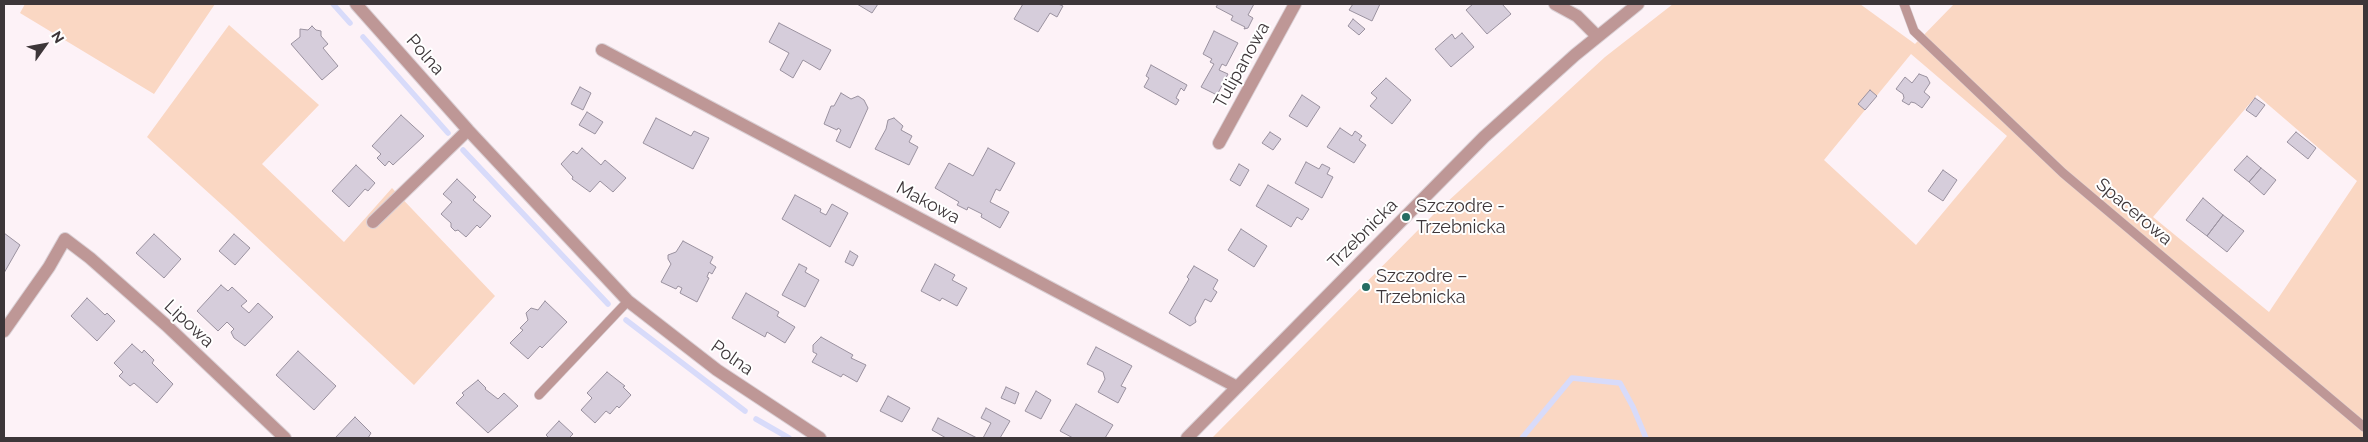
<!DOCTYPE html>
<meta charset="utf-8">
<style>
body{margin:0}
#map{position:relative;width:2368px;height:442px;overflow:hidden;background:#fdf2f7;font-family:Raleway,sans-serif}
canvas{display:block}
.frame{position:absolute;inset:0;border:5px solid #3d3639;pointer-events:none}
.north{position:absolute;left:20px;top:20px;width:50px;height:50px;-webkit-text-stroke:4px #fff;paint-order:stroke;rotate:58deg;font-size:14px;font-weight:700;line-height:20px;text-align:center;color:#3d3639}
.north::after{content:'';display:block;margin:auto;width:18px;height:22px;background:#3d3639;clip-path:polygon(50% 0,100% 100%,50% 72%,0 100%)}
</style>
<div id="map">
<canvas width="2368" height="442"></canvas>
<div class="frame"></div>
<div class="north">N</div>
</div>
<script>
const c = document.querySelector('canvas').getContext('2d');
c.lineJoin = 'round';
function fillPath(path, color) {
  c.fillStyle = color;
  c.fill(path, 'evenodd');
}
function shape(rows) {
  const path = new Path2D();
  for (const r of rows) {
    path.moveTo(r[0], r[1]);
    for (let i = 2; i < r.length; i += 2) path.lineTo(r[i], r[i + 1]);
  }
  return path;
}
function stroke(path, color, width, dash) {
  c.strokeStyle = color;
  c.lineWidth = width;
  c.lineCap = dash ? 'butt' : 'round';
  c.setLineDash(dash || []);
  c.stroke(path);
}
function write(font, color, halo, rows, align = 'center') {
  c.font = font + ' Raleway,sans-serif';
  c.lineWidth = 4;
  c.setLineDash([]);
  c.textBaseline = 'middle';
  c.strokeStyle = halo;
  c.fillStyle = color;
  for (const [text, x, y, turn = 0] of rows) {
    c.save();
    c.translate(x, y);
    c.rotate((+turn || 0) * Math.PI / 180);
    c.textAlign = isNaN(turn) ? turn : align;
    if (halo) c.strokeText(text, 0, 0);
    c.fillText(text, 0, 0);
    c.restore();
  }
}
const green = shape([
 [25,4,215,4,154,94,20,13],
 [1673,4,1860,4,1915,44,1954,4,2364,4,2364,438,1212,438,1433,215,1605,57],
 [1911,54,2007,136,1916,245,1824,160],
 [2257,95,2357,181,2269,312,2153,217],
 [229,25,319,105,262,164,344,242,392,188,495,296,414,385,233,215,147,137]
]);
const stream = shape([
 [333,4,350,23],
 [363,37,448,133],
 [463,150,608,304],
 [626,320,745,411],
 [756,419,789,438],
 [1522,438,1572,378,1620,383,1633,407,1646,438]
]);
const building = shape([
 [857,4,878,4,872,13,857,4],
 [1023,4,1058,4,1063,6,1057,17,1050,13,1038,32,1014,19,1023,4],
 [1218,4,1254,4,1248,15,1253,18,1248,28,1244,29,1245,27,1231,20,1233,16,1216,7,1218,4],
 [1353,4,1380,4,1372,21,1349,10,1353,4],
 [1473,4,1502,4,1511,14,1487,34,1466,10,1473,4],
 [1353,19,1365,29,1359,35,1348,26,1353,19],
 [779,23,831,50,820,70,803,60,793,78,780,70,789,53,769,42,779,23],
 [312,26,316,30,321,31,321,36,328,44,323,48,338,66,322,80,291,44,300,37,300,29,308,30,312,26],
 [1214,31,1238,43,1226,66,1222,64,1219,70,1228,74,1217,95,1201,87,1214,64,1210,62,1212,59,1203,54,1214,31],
 [1462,33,1474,47,1451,67,1435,49,1452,34,1455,39,1462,33],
 [1151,65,1187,85,1184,91,1181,88,1176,98,1179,100,1176,105,1144,87,1149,78,1146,76,1151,65],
 [1919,74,1927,77,1930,83,1924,92,1930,97,1922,108,1915,103,1911,102,1909,105,1902,101,1904,98,1903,94,1896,89,1905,77,1912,83,1919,74],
 [1386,78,1411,100,1392,124,1370,106,1377,98,1371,93,1386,78],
 [580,87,591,93,583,110,571,104,580,87],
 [1870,90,1877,96,1865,110,1858,104,1870,90],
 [841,93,851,99,858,96,864,100,868,108,850,148,836,141,841,130,838,128,837,130,824,124,831,106,834,106,841,93],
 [1302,95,1320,107,1307,127,1289,116,1302,95],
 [2255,98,2265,105,2256,117,2246,110,2255,98],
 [587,112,603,122,595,134,579,125,587,112],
 [401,115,424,136,393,165,389,161,385,166,377,158,381,154,372,146,401,115],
 [656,118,691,136,694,131,709,138,693,169,643,143,656,118],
 [894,118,903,126,901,130,912,136,909,142,918,147,909,165,875,149,886,129,888,120,894,118],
 [1340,128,1352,136,1355,131,1362,136,1359,140,1366,145,1354,163,1327,147,1340,128],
 [1270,132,1281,139,1273,150,1262,143,1270,132],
 [2296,132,2316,148,2308,159,2287,142,2296,132],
 [582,148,601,165,605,160,626,178,613,192,600,181,590,192,572,179,573,177,561,164,573,151,577,154,582,148],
 [988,148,1015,163,1000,191,996,189,990,202,1009,212,1000,228,981,217,982,214,968,207,967,210,957,205,959,202,935,188,949,163,973,176,988,148],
 [2247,156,2261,168,2249,182,2234,170,2247,156],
 [1306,162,1319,169,1322,164,1330,168,1327,174,1333,177,1322,198,1295,183,1306,162],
 [1239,164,1249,170,1240,186,1230,180,1239,164],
 [356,165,375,183,368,191,365,189,349,207,332,191,356,165],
 [2261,168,2276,180,2264,195,2249,182,2261,168],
 [1943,170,1957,180,1943,201,1928,191,1943,170],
 [457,179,476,197,473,200,491,216,480,228,477,225,466,237,458,230,455,231,451,227,451,223,441,214,452,202,443,194,457,179],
 [1268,185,1309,209,1302,220,1297,217,1291,227,1256,206,1268,185],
 [795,195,821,209,820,212,826,215,832,204,848,213,830,247,782,219,795,195],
 [2203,198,2223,215,2207,236,2186,220,2203,198],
 [2223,215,2244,231,2227,252,2207,236,2223,215],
 [1241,229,1267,246,1254,267,1228,250,1241,229],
 [4,233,20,245,4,273,4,233],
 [154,234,181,259,164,278,136,253,154,234],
 [234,234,250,248,235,265,219,251,234,234],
 [683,241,713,257,710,263,716,267,712,274,709,272,707,277,709,278,697,302,680,293,682,288,678,286,676,289,661,282,671,264,668,259,668,255,676,252,683,241],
 [850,251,858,256,853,266,845,262,850,251],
 [799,264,807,268,805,272,819,280,805,307,782,295,799,264],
 [935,264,955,275,952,280,967,288,957,306,942,298,940,301,921,291,935,264],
 [1194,266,1218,280,1213,289,1217,292,1211,302,1205,299,1195,318,1196,322,1190,326,1169,313,1189,279,1187,277,1194,266],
 [221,285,228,291,232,287,247,301,241,306,249,313,258,303,273,317,245,346,234,338,231,332,234,329,227,322,218,331,197,311,221,285],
 [746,293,779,312,777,316,795,327,785,343,767,332,765,337,732,318,746,293],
 [87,298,105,315,107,313,115,321,97,341,71,316,87,298],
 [545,301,567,322,542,348,540,346,528,359,510,343,523,330,520,328,528,320,526,313,531,308,538,310,545,301],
 [821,337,853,355,851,358,866,365,857,382,843,374,841,377,812,362,817,354,813,352,813,345,821,337],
 [132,344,142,353,144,350,154,360,152,363,173,384,157,403,134,383,130,386,119,376,123,372,114,363,132,344],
 [1096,347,1132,366,1121,386,1126,388,1118,403,1098,392,1105,379,1103,372,1087,364,1096,347],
 [298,351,336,386,314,410,276,375,298,351],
 [607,372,625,386,623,387,631,395,619,408,617,406,610,414,606,411,595,423,581,410,592,398,587,393,607,372],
 [478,380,486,388,485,389,498,399,504,393,518,406,488,433,456,403,464,395,462,393,478,380],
 [1006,387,1019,393,1015,404,1001,398,1006,387],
 [1036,391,1051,400,1041,419,1025,411,1036,391],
 [888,396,910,408,902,422,880,411,888,396],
 [1076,404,1113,425,1105,438,1073,438,1060,431,1076,404],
 [986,408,1010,421,1000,438,983,438,991,423,981,418,986,408],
 [355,417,371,433,368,438,335,438,355,417],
 [938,418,977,438,946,438,932,430,938,418],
 [559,421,573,434,569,438,549,438,546,435,559,421]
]);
const service = shape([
 [1904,4,1914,31,2063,173,2364,427],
 [539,395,628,301]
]);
const minor = shape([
 [356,4,468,130,628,301,717,370,820,438],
 [1555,4,1577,16,1597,36],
 [602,50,1237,387],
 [1219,143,1295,4],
 [373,222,468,130],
 [4,331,49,267,65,239,90,258,166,325,285,438]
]);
const tertiary = shape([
 [1187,438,1484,137,1575,55,1638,4]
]);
const markers = [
 [1406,217,5,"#256c62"],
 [1366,287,5,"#256c62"]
];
const streetNames = [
 ["Polna",425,55,49],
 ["Tulipanowa",1242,65,-61],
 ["Makowa",928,203,28],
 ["Spacerowa",2134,212,40],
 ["Trzebnicka",1363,234,-45],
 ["Lipowa",189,324,43],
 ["Polna",732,358,35]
];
const poiNames = [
 ["Szczodre -",1416,207],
 ["Trzebnicka",1416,228],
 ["Szczodre –",1376,277],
 ["Trzebnicka",1376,298]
];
fillPath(green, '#fad7c3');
stroke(stream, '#d8dbfa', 5.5);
fillPath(building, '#d6cddb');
stroke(building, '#9a919f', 1);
stroke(service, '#dad0d5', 10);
stroke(minor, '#dad0d5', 14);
stroke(tertiary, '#dad0d5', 14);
stroke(service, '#be9796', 9);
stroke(minor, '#be9796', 12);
stroke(tertiary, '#be9796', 12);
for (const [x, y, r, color] of markers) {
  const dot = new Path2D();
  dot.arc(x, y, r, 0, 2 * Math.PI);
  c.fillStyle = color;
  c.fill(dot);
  stroke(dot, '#fff', 2);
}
write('18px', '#3d3639', '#fff', streetNames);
write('18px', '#3d3639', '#fff', poiNames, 'left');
</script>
